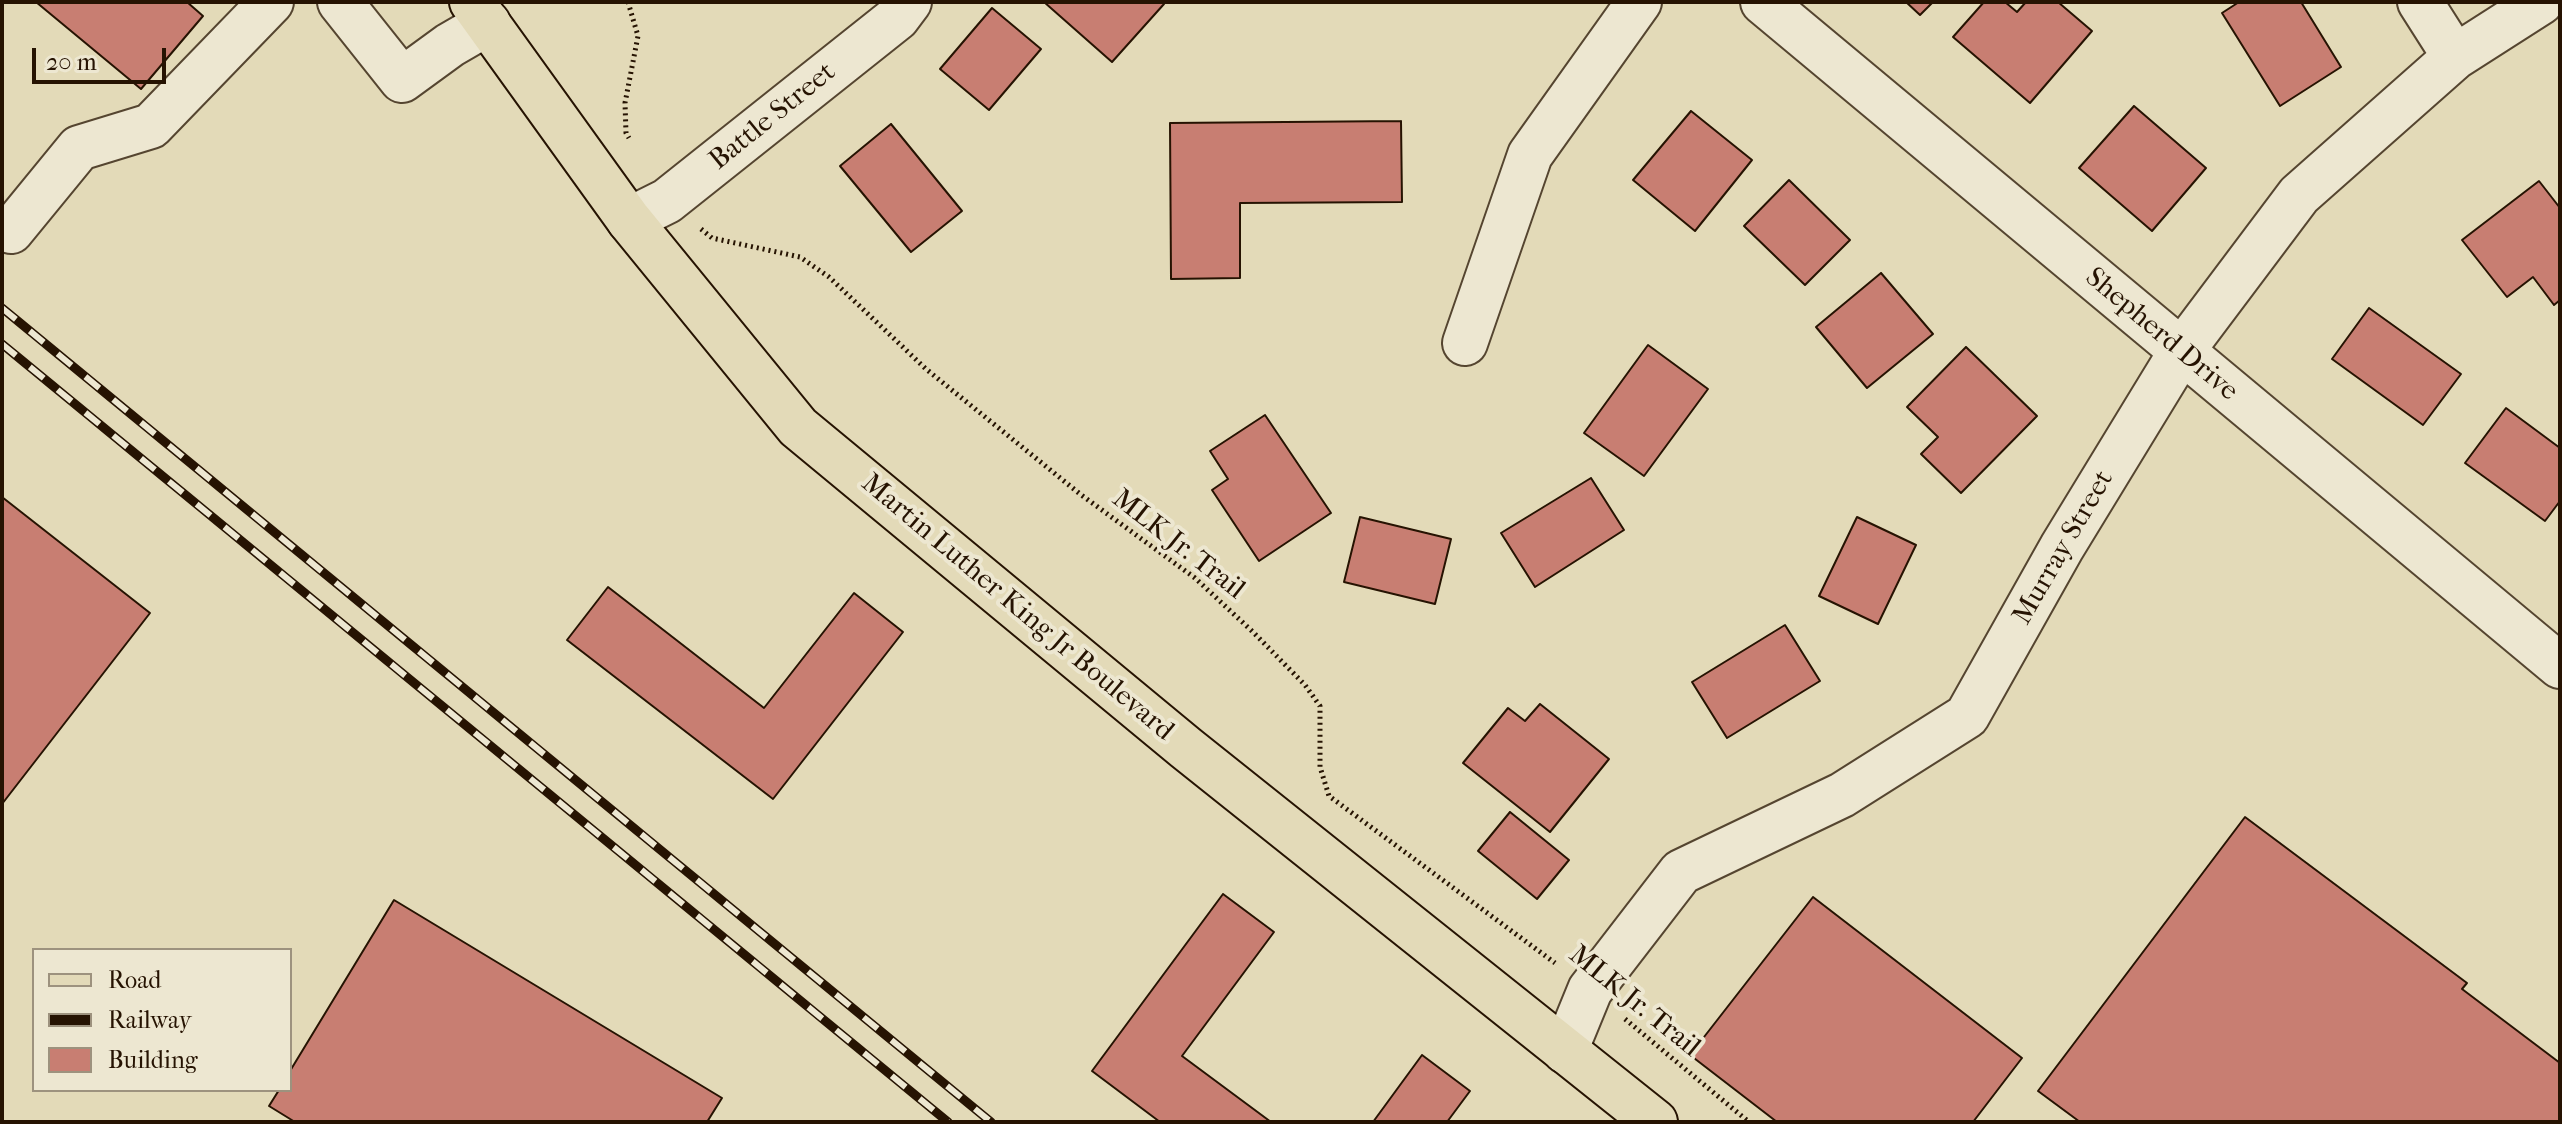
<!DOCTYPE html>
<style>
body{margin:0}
#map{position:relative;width:2562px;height:1124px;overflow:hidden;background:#e3dab8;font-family:"IM FELL French Canon",serif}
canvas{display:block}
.frame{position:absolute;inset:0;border:4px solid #261302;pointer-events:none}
.legend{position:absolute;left:32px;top:948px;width:260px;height:144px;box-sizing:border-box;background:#ede7d1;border:2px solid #9d927e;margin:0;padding:10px 14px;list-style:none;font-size:24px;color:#261302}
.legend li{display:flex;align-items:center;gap:16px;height:40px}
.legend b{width:40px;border:2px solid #9d927e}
.scale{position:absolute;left:32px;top:48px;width:134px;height:36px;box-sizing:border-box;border:4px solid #261302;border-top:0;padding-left:10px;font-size:24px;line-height:28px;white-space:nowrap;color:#261302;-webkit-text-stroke:6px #ede7d1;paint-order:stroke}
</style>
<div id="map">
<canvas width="2562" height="1124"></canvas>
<div class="frame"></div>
<ul class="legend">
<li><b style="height:10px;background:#e3dab8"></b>Road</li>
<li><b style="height:10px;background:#261302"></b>Railway</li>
<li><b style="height:22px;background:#c87e72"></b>Building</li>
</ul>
<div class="scale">20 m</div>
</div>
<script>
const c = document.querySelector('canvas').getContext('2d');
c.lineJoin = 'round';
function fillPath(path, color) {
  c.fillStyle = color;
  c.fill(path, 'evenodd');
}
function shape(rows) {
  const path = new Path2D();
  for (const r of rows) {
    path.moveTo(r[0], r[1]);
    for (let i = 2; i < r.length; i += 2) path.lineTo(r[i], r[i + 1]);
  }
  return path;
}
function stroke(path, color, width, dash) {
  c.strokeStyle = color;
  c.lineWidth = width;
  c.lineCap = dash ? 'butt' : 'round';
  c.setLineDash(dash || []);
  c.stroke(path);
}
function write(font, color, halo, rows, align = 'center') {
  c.font = font + ' "IM FELL French Canon",serif';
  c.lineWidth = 8;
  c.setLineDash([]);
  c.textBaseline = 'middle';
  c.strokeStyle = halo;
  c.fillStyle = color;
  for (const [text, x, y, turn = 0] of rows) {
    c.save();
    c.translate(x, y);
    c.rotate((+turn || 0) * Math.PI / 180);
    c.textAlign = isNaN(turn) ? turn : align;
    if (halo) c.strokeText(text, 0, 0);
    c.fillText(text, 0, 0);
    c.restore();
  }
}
const building = shape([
 [36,2,187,2,203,16,141,89,36,2],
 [1044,2,1162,2,1164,4,1112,62,1044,2],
 [1906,2,1933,2,1920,15,1906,2],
 [1984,2,2005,2,2017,12,2026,2,2058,2,2092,31,2030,103,1953,37,1984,2],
 [2239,2,2301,2,2341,67,2280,106,2222,13,2239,2],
 [992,8,1041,49,989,110,940,69,992,8],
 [2134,106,2206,168,2152,231,2079,168,2134,106],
 [1691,111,1752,160,1695,231,1633,180,1691,111],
 [1401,121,1402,202,1240,203,1240,278,1171,279,1170,123,1401,121],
 [891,124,962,211,911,252,840,166,891,124],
 [1789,180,1850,240,1805,285,1744,226,1789,180],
 [2539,181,2560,208,2560,300,2554,305,2533,277,2507,297,2462,240,2539,181],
 [1881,273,1933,334,1867,388,1816,327,1881,273],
 [2369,308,2461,374,2423,425,2332,359,2369,308],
 [1648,345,1708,389,1644,476,1584,433,1648,345],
 [1966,347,2037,416,1961,493,1921,454,1938,437,1907,407,1966,347],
 [2506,408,2560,448,2560,501,2545,521,2465,463,2506,408],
 [1265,415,1331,513,1259,561,1212,490,1228,479,1210,451,1265,415],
 [1591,478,1624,530,1535,587,1501,533,1591,478],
 [2,497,150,613,2,804,2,497],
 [1360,517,1451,539,1435,604,1344,582,1360,517],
 [1857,517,1916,545,1878,624,1819,596,1857,517],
 [608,587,764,708,854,593,903,632,773,799,567,640,608,587],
 [1785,625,1820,681,1727,738,1692,682,1785,625],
 [1540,704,1609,759,1550,832,1463,763,1508,708,1525,721,1540,704],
 [1510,812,1569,860,1537,899,1478,851,1510,812],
 [2245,817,2467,983,2462,989,2560,1063,2560,1122,2080,1122,2038,1091,2245,817],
 [1223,894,1274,932,1182,1056,1271,1122,1160,1122,1092,1071,1223,894],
 [1813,897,2022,1058,1973,1122,1777,1122,1690,1055,1813,897],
 [394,900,722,1098,707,1122,295,1122,269,1106,279,1090,290,1090,290,1071,394,900],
 [1422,1055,1470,1091,1447,1122,1373,1122,1422,1055]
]);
const path = shape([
 [628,2,638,36,625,103,626,133,629,138],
 [701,229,712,238,800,257,829,277,926,369,1080,494,1195,578,1253,632,1305,685,1320,706,1320,767,1329,796,1555,963],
 [1625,1019,1749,1122]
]);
const minor = shape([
 [340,2,402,80,450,45,488,23],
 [1763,2,2560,666],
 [2420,2,2455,57],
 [629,220,667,201,897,18,909,2],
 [11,231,79,148,151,126,271,2],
 [1465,343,1530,155,1639,2],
 [1565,1051,1590,990,1681,872,1842,795,1967,716,2062,547,2181,352,2299,195,2455,57,2541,2]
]);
const major = shape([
 [472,2,629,220,798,427,1186,748,1655,1122]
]);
const rail = shape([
 [2,308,991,1122],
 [2,344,948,1122]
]);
const streetNames = [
 ["Battle Street",773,117,-39],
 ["Shepherd Drive",2161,335,40],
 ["MLK Jr. Trail",1178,545,38],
 ["Murray Street",2064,548,-60],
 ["Martin Luther King Jr Boulevard",1017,608,40],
 ["MLK Jr. Trail",1634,1002,39]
];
fillPath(building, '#c87e72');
stroke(building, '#261302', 2);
stroke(minor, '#554530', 48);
stroke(major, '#261302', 48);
stroke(path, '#261302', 5, [2, 4]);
stroke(minor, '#ede7d1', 44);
stroke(major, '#e3dab8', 44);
stroke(rail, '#261302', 9);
stroke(rail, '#ede7d1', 6, [18]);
write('28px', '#261302', '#ede7d1', streetNames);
</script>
